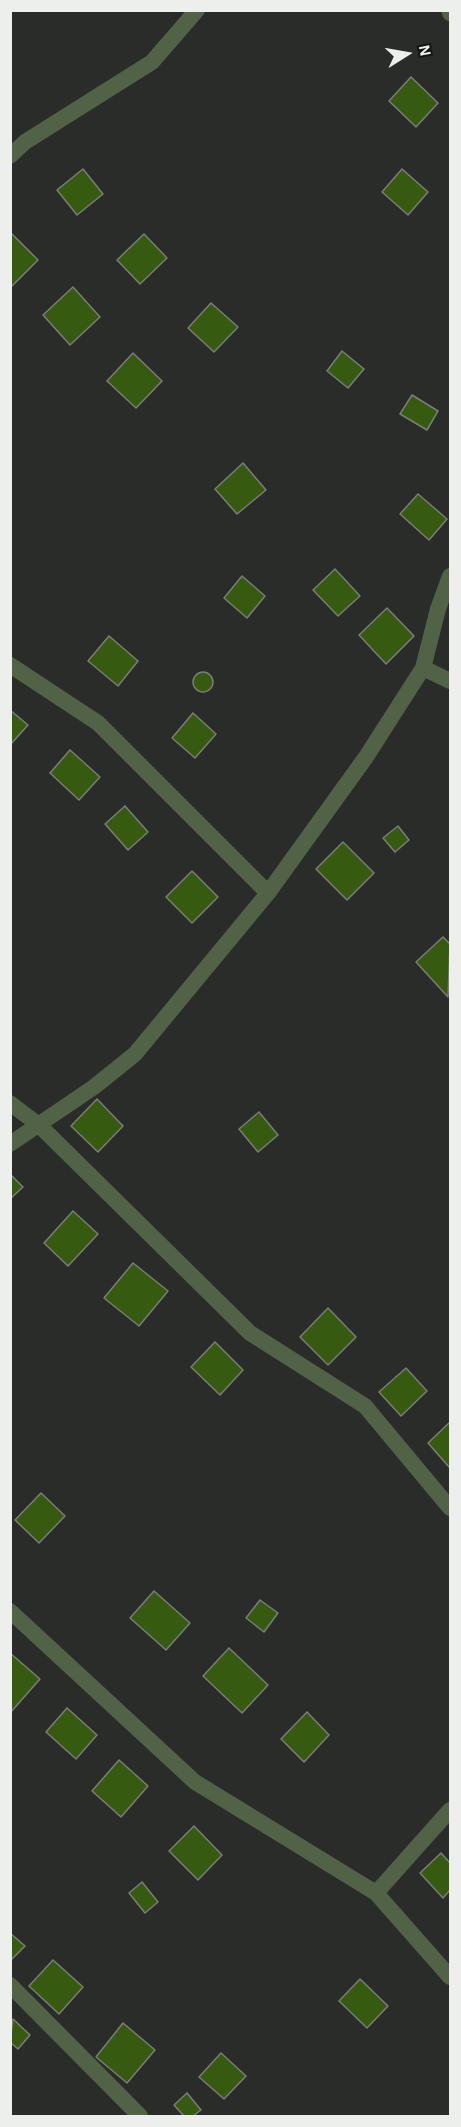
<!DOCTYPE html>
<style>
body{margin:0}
#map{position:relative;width:461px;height:2127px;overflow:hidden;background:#292c28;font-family:"Alegreya Sans",sans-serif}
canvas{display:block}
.frame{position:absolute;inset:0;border:12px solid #edefec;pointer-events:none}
.north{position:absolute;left:377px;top:24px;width:60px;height:60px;-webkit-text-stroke:4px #131412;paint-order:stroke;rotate:79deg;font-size:16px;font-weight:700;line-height:24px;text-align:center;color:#edefec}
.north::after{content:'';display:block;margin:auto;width:21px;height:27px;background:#edefec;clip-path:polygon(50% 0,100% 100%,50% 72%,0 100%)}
</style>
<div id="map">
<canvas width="461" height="2127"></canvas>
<div class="frame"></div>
<div class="north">N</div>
</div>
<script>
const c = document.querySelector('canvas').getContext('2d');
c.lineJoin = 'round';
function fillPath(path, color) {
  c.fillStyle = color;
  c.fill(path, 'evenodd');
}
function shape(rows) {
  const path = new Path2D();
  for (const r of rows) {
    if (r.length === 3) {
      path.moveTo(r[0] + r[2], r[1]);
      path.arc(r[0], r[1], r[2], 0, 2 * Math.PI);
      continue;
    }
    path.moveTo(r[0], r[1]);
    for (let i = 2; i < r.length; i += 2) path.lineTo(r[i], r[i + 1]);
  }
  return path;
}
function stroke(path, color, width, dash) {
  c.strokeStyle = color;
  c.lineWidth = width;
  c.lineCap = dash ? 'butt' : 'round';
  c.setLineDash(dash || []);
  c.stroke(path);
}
const building = shape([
 [411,77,438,103,416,127,389,101,411,77],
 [83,169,103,194,77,215,57,190,83,169],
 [402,169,428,192,408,215,382,192,402,169],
 [10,232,38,260,10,288,10,232],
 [144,234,167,258,140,284,117,260,144,234],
 [73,287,100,317,70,345,43,315,73,287],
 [211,303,238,327,214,352,188,328,211,303],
 [342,351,364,369,348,388,327,371,342,351],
 [133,353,162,381,136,408,107,381,133,353],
 [412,395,438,411,427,430,400,414,412,395],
 [243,463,266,490,237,514,215,489,243,463],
 [418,494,447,519,429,540,400,514,418,494],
 [335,569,360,596,338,616,313,590,335,569],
 [242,576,265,596,247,618,224,598,242,576],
 [387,608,414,636,386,664,359,635,387,608],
 [109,636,138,661,118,686,88,661,109,636],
 [203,682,10],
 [10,710,28,725,10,745,10,710],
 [193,713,216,734,195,758,172,738,193,713],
 [70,750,100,777,79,800,50,773,70,750],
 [125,806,148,832,128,850,105,824,125,806],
 [398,826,409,840,395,852,383,838,398,826],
 [343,842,374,873,347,900,316,869,343,842],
 [192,871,218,897,192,923,166,897,192,871],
 [443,937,450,944,448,997,416,962,443,937],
 [97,1099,123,1126,98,1152,71,1126,97,1099],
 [259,1112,278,1135,258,1152,239,1129,259,1112],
 [10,1174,23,1187,10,1199,10,1174],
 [73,1211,98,1234,68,1266,44,1243,73,1211],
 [133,1263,168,1291,139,1326,104,1298,133,1263],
 [328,1308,356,1337,328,1365,300,1337,328,1308],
 [215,1342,243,1370,220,1395,191,1367,215,1342],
 [406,1368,427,1391,401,1416,379,1392,406,1368],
 [450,1422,450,1466,449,1467,428,1443,450,1422],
 [41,1493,65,1516,39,1543,15,1520,41,1493],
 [154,1591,190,1623,166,1650,130,1618,154,1591],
 [260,1600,278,1613,264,1632,246,1618,260,1600],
 [229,1648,268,1685,242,1713,203,1676,229,1648],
 [10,1653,40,1679,10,1713,10,1653],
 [67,1708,97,1735,76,1759,46,1732,67,1708],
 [307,1712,329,1735,304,1762,281,1739,307,1712],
 [119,1760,148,1786,121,1817,92,1791,119,1760],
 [194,1826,222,1855,198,1880,169,1851,194,1826],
 [441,1853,450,1863,450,1890,443,1898,420,1873,441,1853],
 [142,1882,158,1902,145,1913,129,1893,142,1882],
 [10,1933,25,1946,10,1961,10,1933],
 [53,1960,83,1987,59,2014,29,1986,53,1960],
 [360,1979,388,2006,367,2028,339,2001,360,1979],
 [13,2019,30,2035,18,2049,10,2042,13,2019],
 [123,2023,155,2050,127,2083,96,2057,123,2023],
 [221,2053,246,2076,224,2099,199,2077,221,2053],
 [187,2093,201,2110,193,2116,184,2116,174,2105,187,2093]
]);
const minor = shape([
 [449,10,450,13],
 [10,156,25,142,152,62,197,10],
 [10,665,98,723,268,893],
 [423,668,450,681],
 [10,1103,40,1126,250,1333,365,1406,450,1508],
 [10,1144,94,1087,135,1054,268,893,366,757,423,668,438,609,450,576],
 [10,1611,195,1782,376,1893,450,1977],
 [376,1893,450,1810],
 [10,1985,140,2116]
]);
fillPath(building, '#365a10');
stroke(building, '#7a7d79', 1.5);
stroke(minor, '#526246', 16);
</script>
